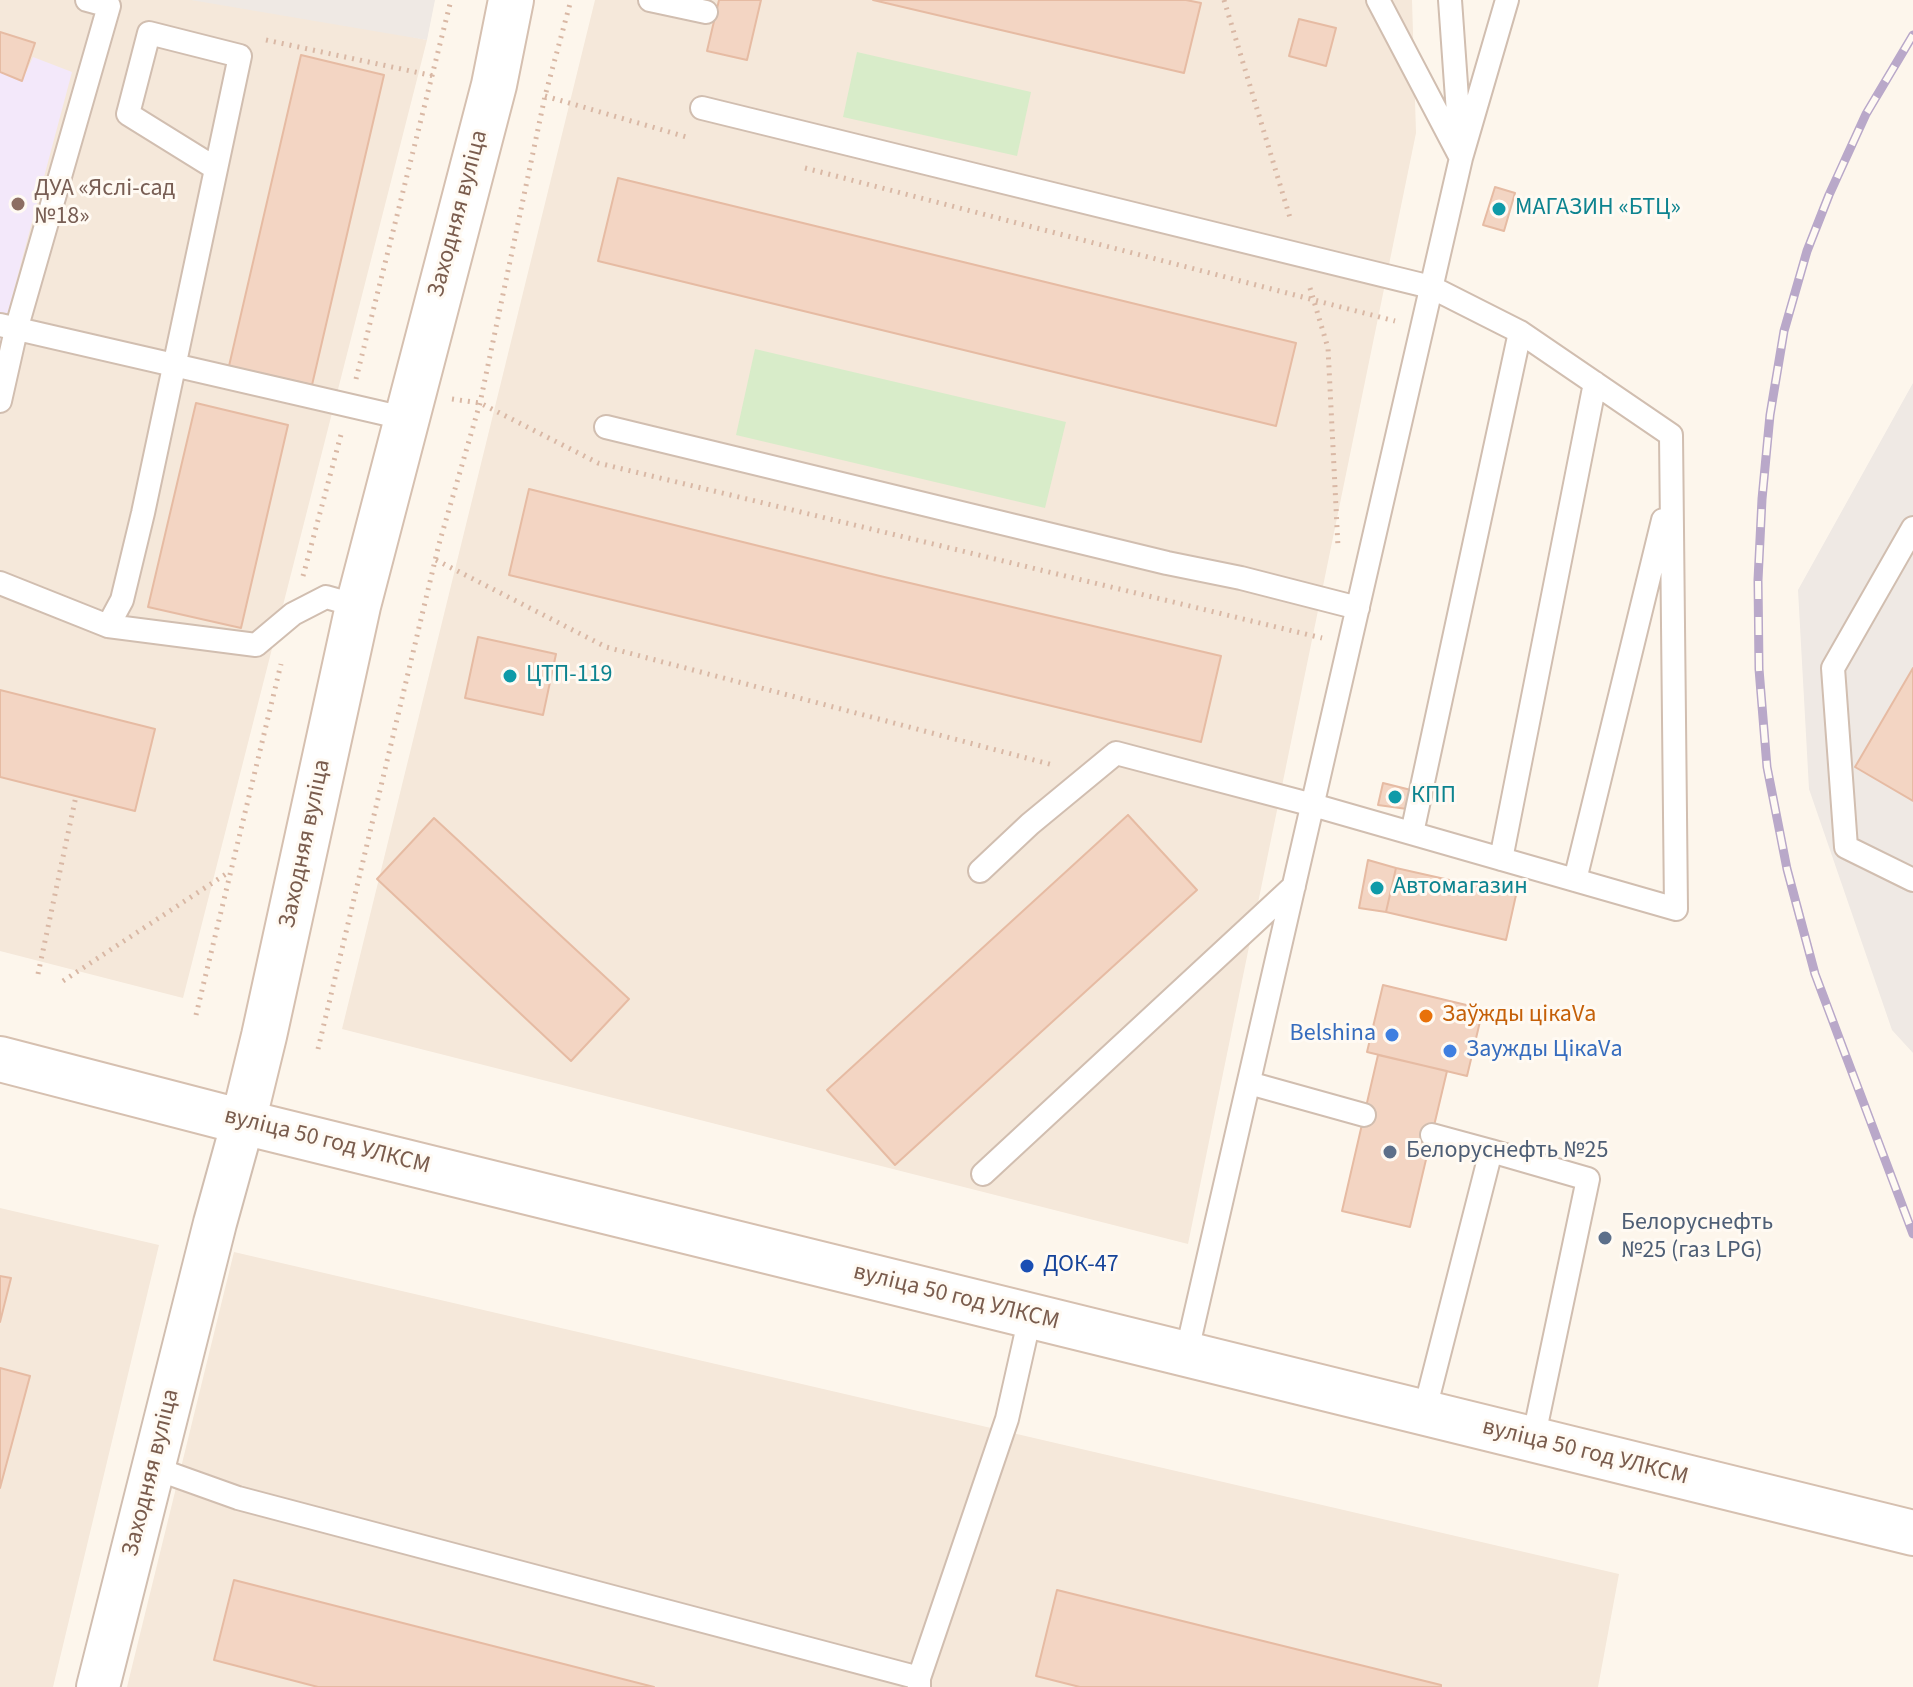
<!DOCTYPE html>
<meta charset="utf-8">
<style>
body{margin:0}
canvas{display:block;background:#fdf6ec}
</style>
<canvas width="1913" height="1687"></canvas>
<script>
const c = document.querySelector('canvas').getContext('2d');
c.lineJoin = 'round';
function fillPath(path, color) {
  c.fillStyle = color;
  c.fill(path, 'evenodd');
}
function shape(rows) {
  const path = new Path2D();
  for (const r of rows) {
    path.moveTo(r[0], r[1]);
    for (let i = 2; i < r.length; i += 2) path.lineTo(r[i], r[i + 1]);
  }
  return path;
}
function stroke(path, color, width, dash) {
  c.strokeStyle = color;
  c.lineWidth = width;
  c.lineCap = dash ? 'butt' : 'round';
  c.setLineDash(dash || []);
  c.stroke(path);
}
function write(font, color, halo, rows, align = 'center') {
  c.font = font + ' "Source Sans 3",sans-serif';
  c.lineWidth = 6;
  c.setLineDash([]);
  c.textBaseline = 'middle';
  c.strokeStyle = halo;
  c.fillStyle = color;
  for (const [text, x, y, turn = 0] of rows) {
    c.save();
    c.translate(x, y);
    c.rotate((+turn || 0) * Math.PI / 180);
    c.textAlign = isNaN(turn) ? turn : align;
    if (halo) c.strokeText(text, 0, 0);
    c.fillText(text, 0, 0);
    c.restore();
  }
}
const residential = shape([
 [0,0,233,0,427,40,183,998,0,951],
 [595,0,1412,0,1416,133,1188,1244,342,1029],
 [0,1208,159,1245,53,1687,0,1687],
 [234,1252,1619,1574,1598,1687,127,1687]
]);
const industrial = shape([
 [191,0,435,0,427,40],
 [1913,383,1913,1053,1892,1030,1809,789,1798,590]
]);
const education = shape([
 [33,57,72,72,0,342,0,72,22,81]
]);
const green = shape([
 [857,52,1031,92,1017,156,843,117],
 [755,349,1066,422,1045,508,736,435]
]);
const building = shape([
 [719,0,761,0,747,60,707,51,719,0],
 [873,0,1186,0,1201,3,1184,73,873,0],
 [1299,19,1336,28,1326,66,1289,56,1299,19],
 [0,32,35,43,22,81,0,72,0,32],
 [301,55,384,75,312,385,229,366,301,55],
 [618,178,1296,343,1276,426,598,261,618,178],
 [1495,187,1515,193,1504,231,1483,225,1495,187],
 [196,403,288,425,241,628,148,607,196,403],
 [529,489,880,576,1221,656,1201,742,509,575,529,489],
 [478,637,556,654,543,715,465,698,478,637],
 [1913,668,1913,801,1855,767,1913,668],
 [0,690,155,729,135,811,0,777,0,690],
 [1383,783,1411,790,1407,809,1378,805,1383,783],
 [1128,815,1197,890,895,1165,827,1090,1128,815],
 [434,818,629,999,571,1061,377,879,434,818],
 [1368,860,1396,868,1386,912,1359,908,1368,860],
 [1396,868,1516,895,1506,940,1386,912,1396,868],
 [1383,985,1483,1009,1467,1076,1367,1052,1383,985],
 [1378,1055,1447,1071,1410,1227,1342,1211,1378,1055],
 [0,1276,11,1278,0,1322,0,1276],
 [0,1368,30,1376,0,1488,0,1368],
 [234,1580,654,1687,318,1687,214,1660,234,1580],
 [1057,1590,1441,1685,1441,1687,1080,1687,1036,1676,1057,1590]
]);
const path = shape([
 [1224,0,1291,221],
 [266,40,434,76],
 [545,96,690,138],
 [805,168,1395,321],
 [1310,288,1328,348,1338,547],
 [356,379,451,0],
 [452,399,480,403,598,463,1322,638],
 [436,560,606,647,1053,765],
 [303,576,342,431],
 [38,974,76,796],
 [63,981,229,872],
 [196,1015,281,664],
 [318,1049,439,544,480,403,545,96,571,0]
]);
const lane = shape([
 [650,0,706,12],
 [1378,0,1461,158],
 [1450,0,1460,141],
 [702,108,1431,287,1520,332,1671,435,1676,909,1313,805,1116,753,1030,824,980,871],
 [0,325,408,419],
 [0,401,16,330,109,6,87,0],
 [606,427,1167,563,1241,578,1358,608],
 [1913,528,1833,668,1846,847,1913,880],
 [0,583,108,626,256,645,293,614,326,597,358,606],
 [108,626,122,600,143,513,240,56,149,33,128,114,215,168],
 [1412,833,1520,332],
 [1501,859,1595,383],
 [1575,880,1663,520],
 [1249,1083,1364,1115],
 [1491,1151,1588,1179,1533,1440],
 [983,1174,1294,886],
 [1186,1355,1461,158,1507,0],
 [1424,1413,1491,1151,1432,1135],
 [154,1468,238,1498,919,1678],
 [919,1687,919,1678,1007,1419,1030,1317]
]);
const street = shape([
 [98,1687,215,1223,243,1122]
]);
const secondary = shape([
 [0,1059,243,1122,1913,1533],
 [243,1122,264,1036,358,606,494,85,511,0]
]);
const rail = shape([
 [1913,35,1866,114,1829,195,1807,251,1784,331,1770,415,1762,499,1758,580,1759,669,1767,767,1787,869,1815,974,1913,1234]
]);
const markers = [
 [18,204,8,"#8d6e63"],
 [1499,209,8,"#0f9aa8"],
 [510,676,8,"#0f9aa8"],
 [1395,797,8,"#0f9aa8"],
 [1377,888,8,"#0f9aa8"],
 [1426,1016,8,"#e8710a"],
 [1392,1035,8,"#3f7fe0"],
 [1450,1051,8,"#3f7fe0"],
 [1390,1152,8,"#5c6f8a"],
 [1605,1238,8,"#5c6f8a"],
 [1027,1266,8,"#1a4fb4"]
];
const educationNames = [
 ["ДУА «Яслі-сад",34,190],
 ["№18»",34,218]
];
const cultureNames = [
 ["МАГАЗИН «БТЦ»",1515,209],
 ["ЦТП-119",526,676],
 ["КПП",1411,797],
 ["Автомагазин",1393,888]
];
const streetNames = [
 ["Заходняя вуліца",459,214,-75],
 ["Заходняя вуліца",306,844,-78],
 ["вуліца 50 год УЛКСМ",327,1142,14],
 ["вуліца 50 год УЛКСМ",956,1298,14],
 ["вуліца 50 год УЛКСМ",1585,1453,14],
 ["Заходняя вуліца",152,1473,-76]
];
const foodNames = [
 ["Заўжды цікаVа",1442,1016]
];
const shopNames = [
 ["Belshina",1376,1035],
 ["Заужды ЦікаVа",1466,1051,"left"]
];
const serviceNames = [
 ["Белоруснефть №25",1406,1152],
 ["Белоруснефть",1621,1224],
 ["№25 (газ LPG)",1621,1252]
];
const transitNames = [
 ["ДОК-47",1043,1266]
];
fillPath(residential, '#f5e8da');
fillPath(industrial, '#efe9e4');
fillPath(education, '#f3e8fa');
fillPath(green, '#d8ecc9');
fillPath(building, '#f3d5c3');
stroke(building, '#e6bba3', 2);
stroke(lane, '#d1beb0', 26);
stroke(street, '#d1beb0', 46);
stroke(secondary, '#d6c0b0', 48);
stroke(path, '#d9b8a5', 5, [2, 6]);
stroke(lane, '#fff', 22);
stroke(street, '#fff', 42);
stroke(secondary, '#fff', 44);
stroke(rail, '#b9a8c9', 9);
stroke(rail, '#fffaf3', 6, [18]);
for (const [x, y, r, color] of markers) {
  const dot = new Path2D();
  dot.arc(x, y, r, 0, 2 * Math.PI);
  c.fillStyle = color;
  c.fill(dot);
  stroke(dot, '#fffaf3', 3);
}
write('24px', '#785e54', '#fffaf3', educationNames, 'left');
write('24px', '#0d838f', '#fffaf3', cultureNames, 'left');
write('24px', '#7a5c4d', '#fffaf3', streetNames);
write('24px', '#c56008', '#fffaf3', foodNames, 'left');
write('24px', '#366cbe', '#fffaf3', shopNames, 'right');
write('24px', '#4e5e75', '#fffaf3', serviceNames, 'left');
write('24px', '#164399', '#fffaf3', transitNames, 'left');
</script>
